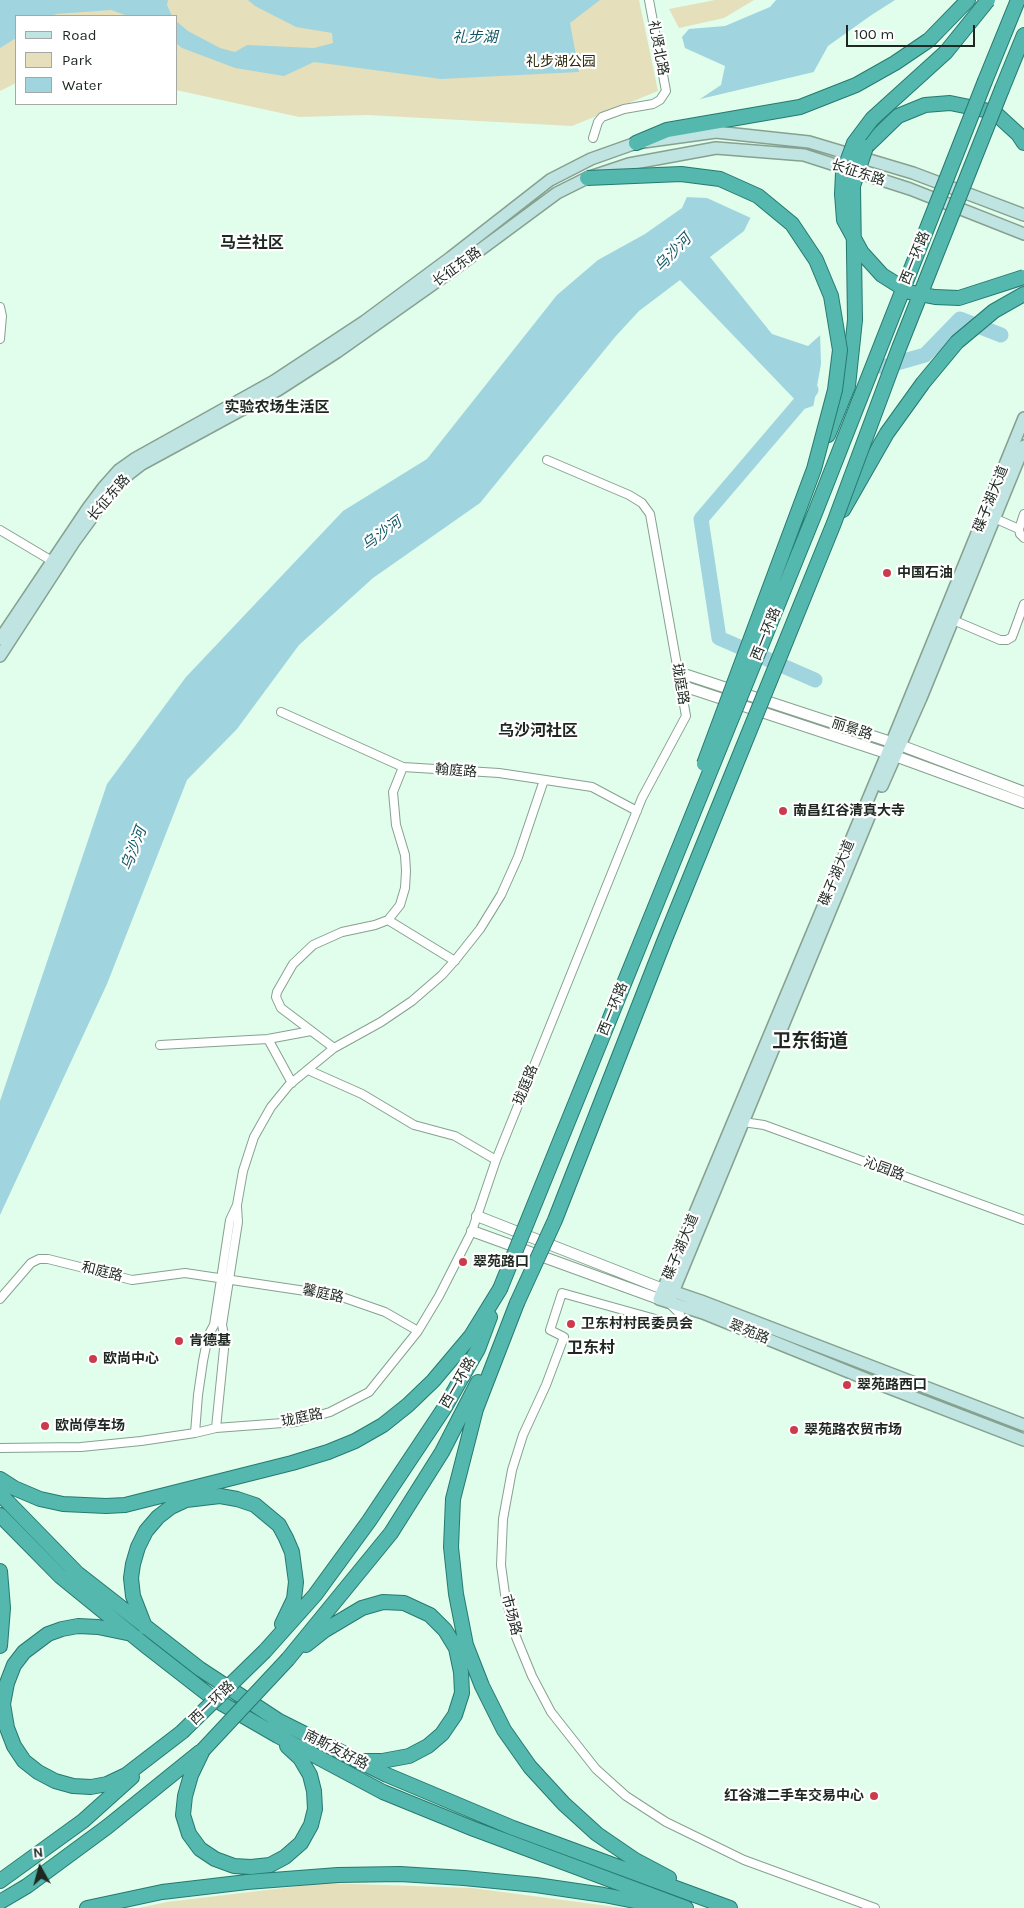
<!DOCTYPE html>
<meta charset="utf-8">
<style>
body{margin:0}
#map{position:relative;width:1024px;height:1908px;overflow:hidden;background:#e1fdeb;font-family:Karla,sans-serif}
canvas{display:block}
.legend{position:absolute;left:15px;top:15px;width:162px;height:90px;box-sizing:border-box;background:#fff;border:1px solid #a5a9a6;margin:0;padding:6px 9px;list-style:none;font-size:15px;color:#1e2821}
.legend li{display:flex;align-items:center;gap:10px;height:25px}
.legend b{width:25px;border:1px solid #a5a9a6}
.north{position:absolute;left:15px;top:1843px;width:50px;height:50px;-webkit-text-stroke:4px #fff;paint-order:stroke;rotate:353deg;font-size:14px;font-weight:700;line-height:20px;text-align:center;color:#1e2821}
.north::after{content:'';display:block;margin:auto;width:18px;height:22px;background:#1e2821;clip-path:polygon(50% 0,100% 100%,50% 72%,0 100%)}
.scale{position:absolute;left:846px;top:25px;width:129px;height:22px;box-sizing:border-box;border:2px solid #1e2821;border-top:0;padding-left:6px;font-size:15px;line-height:18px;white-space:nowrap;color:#1e2821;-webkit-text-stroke:4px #fff;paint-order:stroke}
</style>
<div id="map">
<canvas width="1024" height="1908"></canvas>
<ul class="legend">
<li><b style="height:6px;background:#bfe4e1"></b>Road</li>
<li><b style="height:14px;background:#e5e0bb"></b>Park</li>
<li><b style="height:14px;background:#a0d4df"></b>Water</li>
</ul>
<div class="north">N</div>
<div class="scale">100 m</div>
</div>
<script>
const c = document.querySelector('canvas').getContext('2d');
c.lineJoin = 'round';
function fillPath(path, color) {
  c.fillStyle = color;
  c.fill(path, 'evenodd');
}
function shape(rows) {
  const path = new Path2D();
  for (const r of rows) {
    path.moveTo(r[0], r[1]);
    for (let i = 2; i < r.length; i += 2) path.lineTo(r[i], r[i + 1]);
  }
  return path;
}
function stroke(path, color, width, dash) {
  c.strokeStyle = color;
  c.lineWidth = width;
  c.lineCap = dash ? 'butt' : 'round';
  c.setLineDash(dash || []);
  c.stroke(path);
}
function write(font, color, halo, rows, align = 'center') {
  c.font = font + ' Karla,"Noto Sans SC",sans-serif';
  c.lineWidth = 4.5;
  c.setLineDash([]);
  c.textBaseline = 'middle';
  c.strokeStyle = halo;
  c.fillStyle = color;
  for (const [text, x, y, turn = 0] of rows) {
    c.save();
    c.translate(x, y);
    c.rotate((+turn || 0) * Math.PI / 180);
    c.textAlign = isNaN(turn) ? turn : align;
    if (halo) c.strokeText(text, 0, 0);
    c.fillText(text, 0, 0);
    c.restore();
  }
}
const green = shape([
 [0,0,639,0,658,91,572,126,367,115,299,117,176,90,176,16,16,16,16,83,0,91],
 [715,0,754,0,724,18,679,28,669,9],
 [325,1883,472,1888,624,1908,138,1908,167,1902]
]);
const water = shape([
 [0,0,168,0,167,5,172,16,128,16,111,10,56,14,52,16,16,16,16,38,0,48],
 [248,0,600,0,570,23,579,72,441,79,314,62,284,76,235,68,182,48,176,43,176,21,188,31,220,48,235,52,247,45,314,48,333,43,332,33,296,27,255,6],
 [776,0,895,0,870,16,828,46,812,75,770,178,744,231,710,257,772,334,808,346,844,314,900,377,804,409,680,280,639,311,615,337,480,503,373,578,299,645,237,729,187,780,107,984,0,1215,0,1101,107,784,186,677,343,511,427,459,557,295,598,260,645,234,682,208,690,190,694,103,721,85,725,66,685,48,682,37,689,29,725,26,770,7]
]);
const pier = shape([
 [818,71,805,97,794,134,753,219,707,198,684,197,688,189,692,101],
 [842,312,845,313,902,377,813,408,821,364,820,332]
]);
const river = shape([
 [883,367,925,355,960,319,1001,335],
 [811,390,701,519,719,638,815,680]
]);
const minor = shape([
 [593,138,598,122,602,117,624,109,653,104,660,100,666,91,649,0],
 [0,307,2,316,0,339],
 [1024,514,1019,529,1020,534,1024,538],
 [994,518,1019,529],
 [0,530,52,561],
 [953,620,1000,640,1007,640,1012,637,1024,604],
 [281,712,403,767,499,773,592,787,637,811],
 [388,920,455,961],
 [268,1039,292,1083],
 [160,1045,268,1039,311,1031],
 [334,1048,281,1008,276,997,277,992,293,964,313,945,342,932,375,925,388,920,400,905,405,888,406,871,405,855,396,825,393,792,403,767],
 [308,1070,362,1094,414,1125,455,1136,496,1160],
 [743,1122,764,1125,1024,1220],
 [0,1299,31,1263,39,1259,48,1259,132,1280,185,1273,339,1296,385,1312,418,1331],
 [670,1304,680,1314,677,1325,562,1293,550,1330,564,1337,546,1385,523,1435,512,1470,503,1519,501,1565,505,1594,516,1637,532,1676,551,1712,596,1769,626,1796,666,1822,744,1860,875,1908],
 [216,1428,225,1339,222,1325,238,1222,237,1206],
 [195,1433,198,1395,203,1361,208,1336,214,1325,230,1220,237,1205,243,1171,254,1137,271,1107,289,1085,334,1048,381,1022,412,1001,442,975,457,958,480,929,501,895,518,857,544,780],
 [0,1448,81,1447,141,1441,195,1433,216,1428,296,1422,330,1412,369,1392,418,1331,439,1296,472,1231,496,1160,642,798,686,716,650,514,642,503,629,495,547,460]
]);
const tertiary = shape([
 [678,672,900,745,1024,792],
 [680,685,895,756,1024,803],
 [477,1216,663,1289],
 [472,1231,659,1299]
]);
const secondary = shape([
 [1024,418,887,754,659,1299,703,1313,871,1381,1024,1440],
 [0,639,88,508,103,488,119,470,136,458,274,381,365,321,450,258,550,180,591,159,636,143,716,132,809,142,913,173,1024,215],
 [0,656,74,542,109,494,129,474,142,464,278,390,337,352,453,270,557,193,587,178,629,164,716,148,804,155,910,189,1024,234],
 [882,786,921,698,1024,446],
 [666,1289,701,1301,1024,1425],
 [669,1302,871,812]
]);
const trunk = shape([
 [985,81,1018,0],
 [1002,89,1024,35],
 [636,143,667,130,800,107,856,85,895,63,929,40,968,0],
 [866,147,898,116,925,105,950,103,994,112,1018,134,1024,143],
 [828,435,848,386,855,320],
 [843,510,887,433,923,383,957,342,994,311,1024,294],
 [517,1303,476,1409,453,1499,451,1547,456,1594,466,1645,482,1686,504,1730,530,1767,564,1804,597,1834,635,1860,669,1878],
 [0,1479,14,1488,40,1499,63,1504,106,1506,125,1505,292,1463,328,1452,355,1441,383,1425,408,1405,433,1381,471,1336,500,1289],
 [0,1494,77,1573,200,1669,279,1721,387,1775,513,1828,730,1908],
 [0,1515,60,1576,146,1646,214,1699,278,1736,383,1792,474,1829,686,1908],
 [0,1571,3,1608,0,1646],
 [145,1627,133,1596,131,1578,133,1564,138,1547,146,1531,158,1517,171,1507,186,1500,220,1496,237,1499,255,1505,279,1525,286,1538,292,1552,296,1582,294,1599,282,1624],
 [127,1633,98,1627,78,1626,62,1629,48,1634,24,1652,14,1665,7,1683,3,1704,7,1728,14,1746,24,1761,38,1772,55,1781,73,1786,91,1787,107,1784,126,1775,182,1732],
 [306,1645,325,1630,362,1608,383,1602,404,1603,430,1615,445,1630,456,1648,461,1672,462,1693,455,1715,442,1734,428,1746,409,1756,382,1761,361,1761],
 [265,1651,315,1595,369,1521,445,1407,478,1349,490,1317],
 [288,1659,391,1533,442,1452,478,1382],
 [203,1750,191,1775,185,1796,183,1815,189,1834,200,1849,215,1859,234,1866,251,1867,270,1865,285,1857,301,1843,311,1825,315,1809,314,1791,310,1775,300,1758,287,1746],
 [0,1881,83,1821,132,1777],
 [0,1902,27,1886,107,1827,200,1752],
 [87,1908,162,1892,247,1882,338,1875,400,1874,464,1878,536,1885,604,1895,661,1906]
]);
const trunkBridge = shape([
 [988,0,946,52,872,119,854,143,843,173,842,194,844,220,862,253,882,275,909,292,935,297,959,298,1024,277],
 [587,178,681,174,720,179,758,196,792,224,816,260,831,296,840,350,835,390,814,469,704,764],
 [855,320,853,186,866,147],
 [500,1289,815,513,985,81],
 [517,1303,555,1220,665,939,834,523,899,348,1002,89],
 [182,1732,265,1651],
 [203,1750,288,1659]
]);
const markers = [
 [887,573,5,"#cb3b4c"],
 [783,811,5,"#cb3b4c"],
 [463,1262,5,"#cb3b4c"],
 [571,1324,5,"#cb3b4c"],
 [179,1341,5,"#cb3b4c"],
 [93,1359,5,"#cb3b4c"],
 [847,1385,5,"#cb3b4c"],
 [45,1426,5,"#cb3b4c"],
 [794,1430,5,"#cb3b4c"],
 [874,1796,5,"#cb3b4c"]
];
const streetNames = [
 ["礼贤北路",658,48,79],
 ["长征东路",858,173,18],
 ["西一环路",915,258,-68],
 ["长征东路",457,267,-36],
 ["长征东路",109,498,-49],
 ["碟子湖大道",991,499,-68],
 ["西一环路",766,634,-68],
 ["珑庭路",680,684,80],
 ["丽景路",852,729,18],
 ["翰庭路",456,771,4],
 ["碟子湖大道",837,873,-67],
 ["西一环路",613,1009,-68],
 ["珑庭路",526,1085,-68],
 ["沁园路",884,1169,20],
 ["碟子湖大道",681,1247,-67],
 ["和庭路",102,1272,14],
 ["馨庭路",323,1294,12],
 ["翠苑路",749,1332,22],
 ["西一环路",458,1383,-60],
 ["珑庭路",302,1418,-12],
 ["市场路",511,1615,75],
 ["西一环路",212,1703,-44],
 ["南斯友好路",336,1750,27]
];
const parkNames = [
 ["礼步湖公园",561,62]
];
const poiNames = [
 ["中国石油",897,573],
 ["南昌红谷清真大寺",793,811],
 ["翠苑路口",473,1262],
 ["卫东村村民委员会",581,1324],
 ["肯德基",189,1341],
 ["欧尚中心",103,1359],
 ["翠苑路西口",857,1385],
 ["欧尚停车场",55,1426],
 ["翠苑路农贸市场",804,1430],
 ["红谷滩二手车交易中心",864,1796,"right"]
];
const waterNames = [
 ["礼步湖",475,38],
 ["乌沙河",673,253,-46],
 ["乌沙河",382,534,-36],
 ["乌沙河",134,849,-69]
];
const neighbourhoodNames = [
 ["实验农场生活区",277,408]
];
const quarterNames = [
 ["马兰社区",252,243],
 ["乌沙河社区",538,731],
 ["卫东村",591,1348]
];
const districtNames = [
 ["卫东街道",810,1042]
];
fillPath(green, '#e5e0bb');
fillPath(water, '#a0d4df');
fillPath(pier, '#e1fdeb');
stroke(river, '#a0d4df', 15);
stroke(minor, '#87a190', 10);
stroke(tertiary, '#87a190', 12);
stroke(secondary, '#87a190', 14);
stroke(trunk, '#267a70', 16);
stroke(minor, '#fff', 8);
stroke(tertiary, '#fff', 10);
stroke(secondary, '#bfe4e1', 11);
stroke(trunk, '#54b8ae', 14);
stroke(trunkBridge, '#267a70', 16, []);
stroke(trunkBridge, '#54b8ae', 14);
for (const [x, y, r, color] of markers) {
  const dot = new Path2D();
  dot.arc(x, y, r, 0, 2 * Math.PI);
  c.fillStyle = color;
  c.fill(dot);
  stroke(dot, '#fff', 2);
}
write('14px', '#1e2821', '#fff', streetNames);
write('14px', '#312c09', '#fff', parkNames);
write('bold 14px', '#1e2821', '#fff', poiNames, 'left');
write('italic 15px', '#125965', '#fff', waterNames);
write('bold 15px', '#1e2821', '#fff', neighbourhoodNames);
write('bold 16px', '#1e2821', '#fff', quarterNames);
write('bold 19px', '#1e2821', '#fff', districtNames);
</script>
